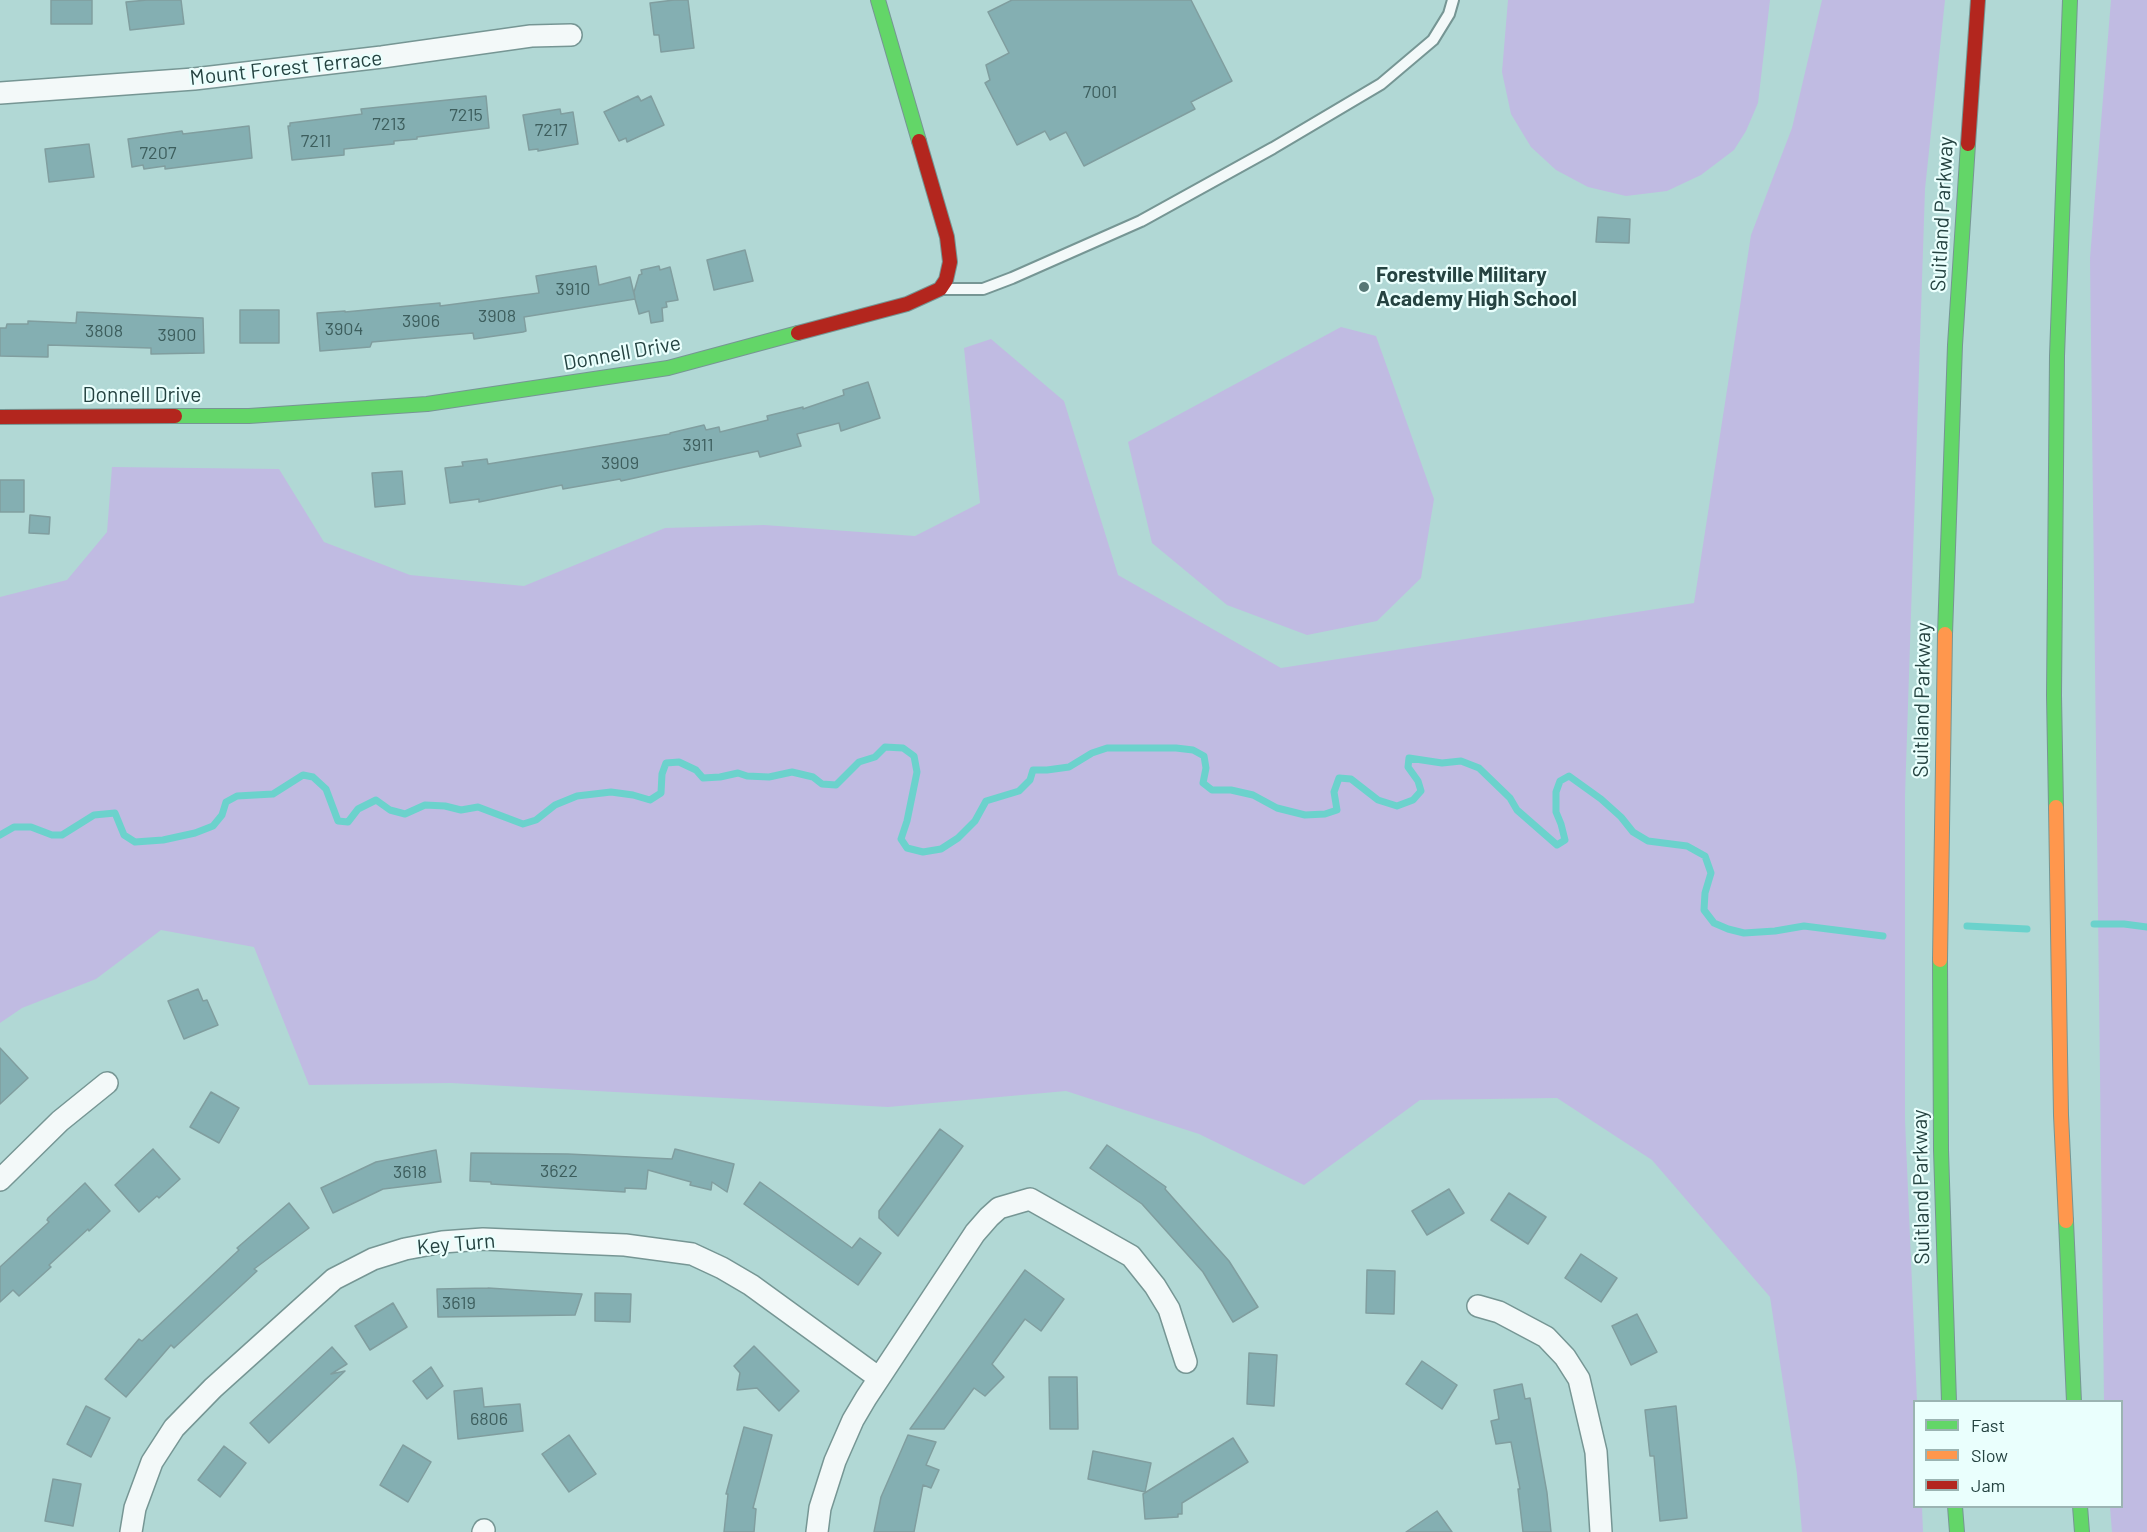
<!DOCTYPE html>
<style>
body{margin:0}
#map{position:relative;width:2147px;height:1532px;overflow:hidden;background:#b1d8d5;font-family:Barlow,sans-serif}
canvas{display:block}
.legend{position:absolute;left:1913px;top:1400px;width:210px;height:108px;box-sizing:border-box;background:#eafffd;border:2px solid #9bb4b2;margin:0;padding:8px 10px;list-style:none;font-size:18px;color:#254341}
.legend li{display:flex;align-items:center;gap:12px;height:30px}
.legend b{width:30px;border:2px solid #9bb4b2}
</style>
<div id="map">
<canvas width="2147" height="1532"></canvas>
<ul class="legend">
<li><b style="height:8px;background:#63d668"></b>Fast</li>
<li><b style="height:8px;background:#ff974d"></b>Slow</li>
<li><b style="height:8px;background:#b3261e"></b>Jam</li>
</ul>
</div>
<script>
const c = document.querySelector('canvas').getContext('2d');
c.lineJoin = 'round';
function fillPath(path, color) {
  c.fillStyle = color;
  c.fill(path, 'evenodd');
}
function shape(rows) {
  const path = new Path2D();
  for (const r of rows) {
    path.moveTo(r[0], r[1]);
    for (let i = 2; i < r.length; i += 2) path.lineTo(r[i], r[i + 1]);
  }
  return path;
}
function stroke(path, color, width, dash) {
  c.strokeStyle = color;
  c.lineWidth = width;
  c.lineCap = dash ? 'butt' : 'round';
  c.setLineDash(dash || []);
  c.stroke(path);
}
function write(font, color, halo, rows, align = 'center') {
  c.font = font + ' Barlow,sans-serif';
  c.lineWidth = 4.5;
  c.setLineDash([]);
  c.textBaseline = 'middle';
  c.strokeStyle = halo;
  c.fillStyle = color;
  for (const [text, x, y, turn = 0] of rows) {
    c.save();
    c.translate(x, y);
    c.rotate((+turn || 0) * Math.PI / 180);
    c.textAlign = isNaN(turn) ? turn : align;
    if (halo) c.strokeText(text, 0, 0);
    c.fillText(text, 0, 0);
    c.restore();
  }
}
const green = shape([
 [1508,0,1770,0,1758,103,1746,131,1734,150,1701,175,1667,191,1626,196,1588,187,1556,170,1531,147,1511,114,1502,72],
 [1822,0,1945,0,1925,189,1905,796,1905,1120,1917,1401,1914,1402,1914,1506,1922,1507,1923,1532,1802,1532,1797,1474,1770,1297,1652,1160,1557,1098,1420,1100,1304,1185,1199,1134,1066,1091,888,1107,451,1083,309,1085,254,947,161,930,96,979,22,1008,0,1023,0,597,67,580,107,532,112,467,279,469,324,542,410,575,524,586,665,528,764,525,915,536,980,503,964,348,991,339,1064,401,1118,575,1281,668,1694,603,1751,235,1792,128],
 [2111,0,2147,0,2147,1532,2112,1532,2110,1507,2122,1506,2122,1402,2104,1401,2090,258],
 [1341,327,1376,336,1434,499,1421,578,1377,621,1307,635,1227,605,1152,543,1128,442]
]);
const stream = shape([
 [0,835,14,827,31,827,52,835,62,835,94,815,115,813,124,835,135,842,163,840,195,833,213,826,222,815,226,802,237,796,273,794,303,775,313,777,326,789,338,821,348,822,358,809,376,800,390,810,405,814,425,805,445,806,461,810,478,807,523,824,536,820,555,805,577,796,611,792,633,795,650,800,661,793,662,774,666,763,679,762,696,770,703,778,720,777,738,773,747,776,769,777,792,772,813,777,822,784,836,785,859,762,875,757,885,747,903,748,914,756,917,772,907,821,901,839,907,848,923,852,941,849,958,838,975,821,986,801,1019,791,1030,780,1033,770,1047,770,1069,767,1092,753,1107,748,1176,748,1193,750,1204,756,1206,768,1203,783,1212,790,1231,790,1253,795,1277,808,1305,815,1325,814,1337,810,1334,792,1339,778,1351,779,1378,800,1397,806,1413,800,1421,791,1418,781,1408,767,1409,758,1442,763,1461,761,1479,768,1510,798,1517,810,1557,845,1565,840,1561,824,1556,812,1556,792,1560,781,1569,776,1601,799,1621,817,1633,832,1648,841,1687,846,1705,856,1711,873,1705,893,1704,910,1714,923,1728,929,1744,933,1775,931,1804,926,1883,936],
 [2094,924,2124,924,2147,927],
 [1967,926,2027,929]
]);
const building = shape([
 [51,0,92,0,92,24,51,24,51,0],
 [147,0,181,0,184,24,130,30,126,2,147,0],
 [674,0,688,0,694,48,661,52,659,35,654,35,650,3,674,0],
 [1012,0,1191,0,1232,81,1191,102,1195,109,1084,166,1066,132,1050,140,1045,131,1017,145,985,83,990,80,986,65,1009,53,988,12,1012,0],
 [486,96,489,128,417,137,417,139,394,141,394,144,344,149,344,155,292,160,288,126,290,126,290,123,362,114,361,109,486,96],
 [638,96,641,101,651,96,664,125,627,142,626,138,619,141,604,112,638,96],
 [560,109,561,114,573,112,578,144,538,151,538,149,529,150,523,115,560,109],
 [249,126,252,158,165,169,165,166,144,169,143,165,132,167,128,139,182,131,183,134,249,126],
 [89,144,94,177,49,182,45,149,89,144],
 [1598,217,1630,219,1629,243,1596,242,1598,217],
 [745,250,753,281,714,290,707,260,745,250],
 [596,266,599,285,630,277,635,298,634,292,639,275,642,274,641,270,659,266,660,270,670,267,678,300,666,302,667,307,662,308,663,321,651,323,649,311,639,314,635,299,524,317,526,331,523,332,474,339,473,333,372,342,370,347,320,351,317,313,345,311,345,312,440,303,440,306,539,293,536,276,596,266],
 [240,310,279,310,279,343,240,343,240,310],
 [77,312,203,318,204,353,151,354,151,348,48,345,48,357,0,356,0,328,6,328,7,324,28,324,28,321,76,323,77,312],
 [868,382,880,418,841,431,839,423,797,434,801,446,760,457,758,451,621,481,620,479,563,489,562,485,479,502,479,499,450,503,445,468,463,466,462,462,487,459,488,464,569,451,670,434,670,433,704,425,706,430,719,427,720,432,768,420,767,416,803,407,803,409,844,395,843,390,868,382],
 [402,471,405,504,375,507,372,473,402,471],
 [0,480,24,480,24,512,0,512,0,480],
 [30,515,50,517,49,534,29,533,30,515],
 [198,989,203,1001,207,1000,218,1025,184,1039,168,1001,198,989],
 [0,1048,28,1078,0,1104,0,1048],
 [211,1092,239,1108,219,1143,190,1127,211,1092],
 [940,1129,963,1146,898,1236,879,1218,879,1211,940,1129],
 [1107,1145,1166,1187,1165,1189,1229,1261,1258,1307,1233,1322,1203,1272,1142,1204,1090,1168,1107,1145],
 [153,1149,180,1179,159,1198,157,1196,139,1212,115,1185,153,1149],
 [675,1149,734,1164,727,1192,712,1182,711,1190,690,1185,691,1182,648,1170,646,1189,625,1188,625,1192,491,1184,491,1182,470,1181,471,1153,568,1154,672,1159,675,1149],
 [436,1150,441,1182,383,1189,333,1213,321,1188,376,1162,436,1150],
 [760,1182,852,1248,860,1238,881,1253,858,1285,744,1204,760,1182],
 [85,1183,110,1211,89,1231,88,1229,49,1265,51,1267,19,1296,13,1290,0,1302,0,1267,49,1222,47,1220,48,1218,85,1183],
 [1449,1189,1464,1213,1427,1235,1412,1211,1449,1189],
 [1509,1193,1546,1217,1528,1244,1491,1220,1509,1193],
 [289,1203,309,1228,254,1269,257,1271,174,1348,171,1345,126,1397,105,1379,139,1339,142,1341,239,1250,237,1248,289,1203],
 [1581,1254,1617,1278,1601,1302,1565,1278,1581,1254],
 [1025,1270,1064,1299,1041,1331,1025,1319,992,1364,1004,1377,985,1396,974,1388,944,1429,910,1429,1025,1270],
 [1367,1270,1395,1271,1394,1314,1366,1313,1367,1270],
 [488,1288,582,1294,575,1315,438,1317,437,1289,488,1288],
 [595,1293,631,1294,630,1322,595,1321,595,1293],
 [393,1303,407,1327,370,1350,355,1326,393,1303],
 [1637,1314,1657,1352,1631,1365,1612,1326,1637,1314],
 [754,1346,799,1391,779,1411,757,1388,737,1390,740,1373,734,1366,754,1346],
 [332,1347,347,1364,331,1374,345,1371,269,1443,250,1423,332,1347],
 [1249,1353,1277,1355,1274,1406,1247,1404,1249,1353],
 [1422,1361,1457,1385,1442,1409,1406,1384,1422,1361],
 [431,1367,443,1386,427,1399,413,1381,431,1367],
 [1049,1377,1077,1377,1078,1429,1050,1429,1049,1377],
 [1522,1384,1525,1399,1530,1398,1547,1493,1551,1532,1523,1532,1518,1489,1520,1489,1511,1442,1496,1444,1491,1421,1499,1419,1494,1390,1522,1384],
 [482,1388,484,1407,520,1404,523,1431,458,1439,454,1391,482,1388],
 [86,1406,110,1418,91,1457,67,1444,86,1406],
 [1676,1406,1687,1518,1660,1521,1654,1456,1650,1456,1645,1410,1676,1406],
 [744,1427,772,1435,753,1508,756,1509,754,1532,724,1532,728,1494,726,1494,744,1427],
 [569,1435,596,1474,569,1492,542,1454,569,1435],
 [908,1435,936,1442,926,1465,939,1470,931,1488,923,1485,914,1532,874,1532,881,1497,908,1435],
 [1233,1438,1248,1462,1182,1503,1182,1514,1178,1514,1178,1517,1145,1519,1143,1494,1233,1438],
 [403,1445,431,1462,408,1502,380,1485,403,1445],
 [224,1446,246,1463,220,1497,198,1480,224,1446],
 [1093,1451,1151,1463,1145,1492,1088,1479,1093,1451],
 [53,1479,81,1484,73,1526,45,1521,53,1479],
 [1437,1511,1452,1532,1406,1532,1437,1511]
]);
const lane = shape([
 [943,289,983,289,1012,278,1141,221,1273,148,1381,84,1433,40,1449,14,1453,0]
]);
const street = shape([
 [0,93,194,79,382,57,531,36,571,35],
 [0,1180,60,1121,107,1083],
 [1478,1306,1499,1312,1546,1337,1565,1357,1579,1379,1596,1452,1601,1532],
 [131,1532,135,1508,152,1462,174,1428,213,1388,334,1279,373,1259,405,1249,442,1242,483,1239,625,1245,692,1254,722,1268,751,1285,879,1378],
 [483,1532,484,1530],
 [817,1532,820,1508,835,1461,853,1420,866,1398,975,1233,989,1217,999,1208,1030,1199,1131,1256,1155,1286,1169,1309,1186,1362]
]);
const fast = shape([
 [878,0,919,141],
 [175,416,249,416,427,404,668,368,798,333],
 [1945,634,1955,345,1968,144],
 [2056,807,2054,695,2057,356,2070,0],
 [1940,960,1941,1150,1949,1402],
 [2066,1221,2074,1402],
 [1955,1506,1957,1532],
 [2080,1506,2082,1532]
]);
const slow = shape([
 [2056,807,2061,1115,2066,1221],
 [1940,960,1945,634]
]);
const jam = shape([
 [1968,144,1978,0],
 [798,333,907,304,940,289,946,280,950,262,947,237,919,141],
 [0,417,175,416]
]);
const markers = [
 [1364,287,6,"#567775"]
];
const numberNames = [
 ["7001",1100,92],
 ["7215",466,115],
 ["7213",389,124],
 ["7217",551,130],
 ["7211",316,141],
 ["7207",158,153],
 ["3910",573,289],
 ["3908",497,316],
 ["3906",421,321],
 ["3904",344,329],
 ["3808",104,331],
 ["3900",177,335],
 ["3911",698,445],
 ["3909",620,463],
 ["3622",559,1171],
 ["3618",410,1172],
 ["3619",459,1303],
 ["6806",489,1419]
];
const streetNames = [
 ["Mount Forest Terrace",286,68,-6],
 ["Suitland Parkway",1942,214,-87],
 ["Donnell Drive",622,353,-10],
 ["Donnell Drive",142,395],
 ["Suitland Parkway",1922,700,-89],
 ["Suitland Parkway",1921,1187,-91],
 ["Key Turn",456,1244,-5]
];
const poiNames = [
 ["Forestville Military",1376,275],
 ["Academy High School",1376,299]
];
fillPath(green, '#c0bbe2');
stroke(stream, '#6bd2cc', 7);
fillPath(building, '#84afb2');
stroke(building, '#809e9f', 1.5);
stroke(lane, '#769694', 14);
stroke(street, '#769694', 24);
stroke(fast, '#769694', 16);
stroke(slow, '#769694', 16);
stroke(jam, '#769694', 16);
stroke(lane, '#f3f9f9', 10);
stroke(street, '#f3f9f9', 21);
stroke(fast, '#63d668', 14);
stroke(slow, '#ff974d', 14);
stroke(jam, '#b3261e', 14);
for (const [x, y, r, color] of markers) {
  const dot = new Path2D();
  dot.arc(x, y, r, 0, 2 * Math.PI);
  c.fillStyle = color;
  c.fill(dot);
  stroke(dot, '#eafffd', 2);
}
write('18px', '#3d5e5d', null, numberNames);
write('21px', '#254341', '#eafffd', streetNames);
write('bold 21px', '#254341', '#eafffd', poiNames, 'left');
</script>
